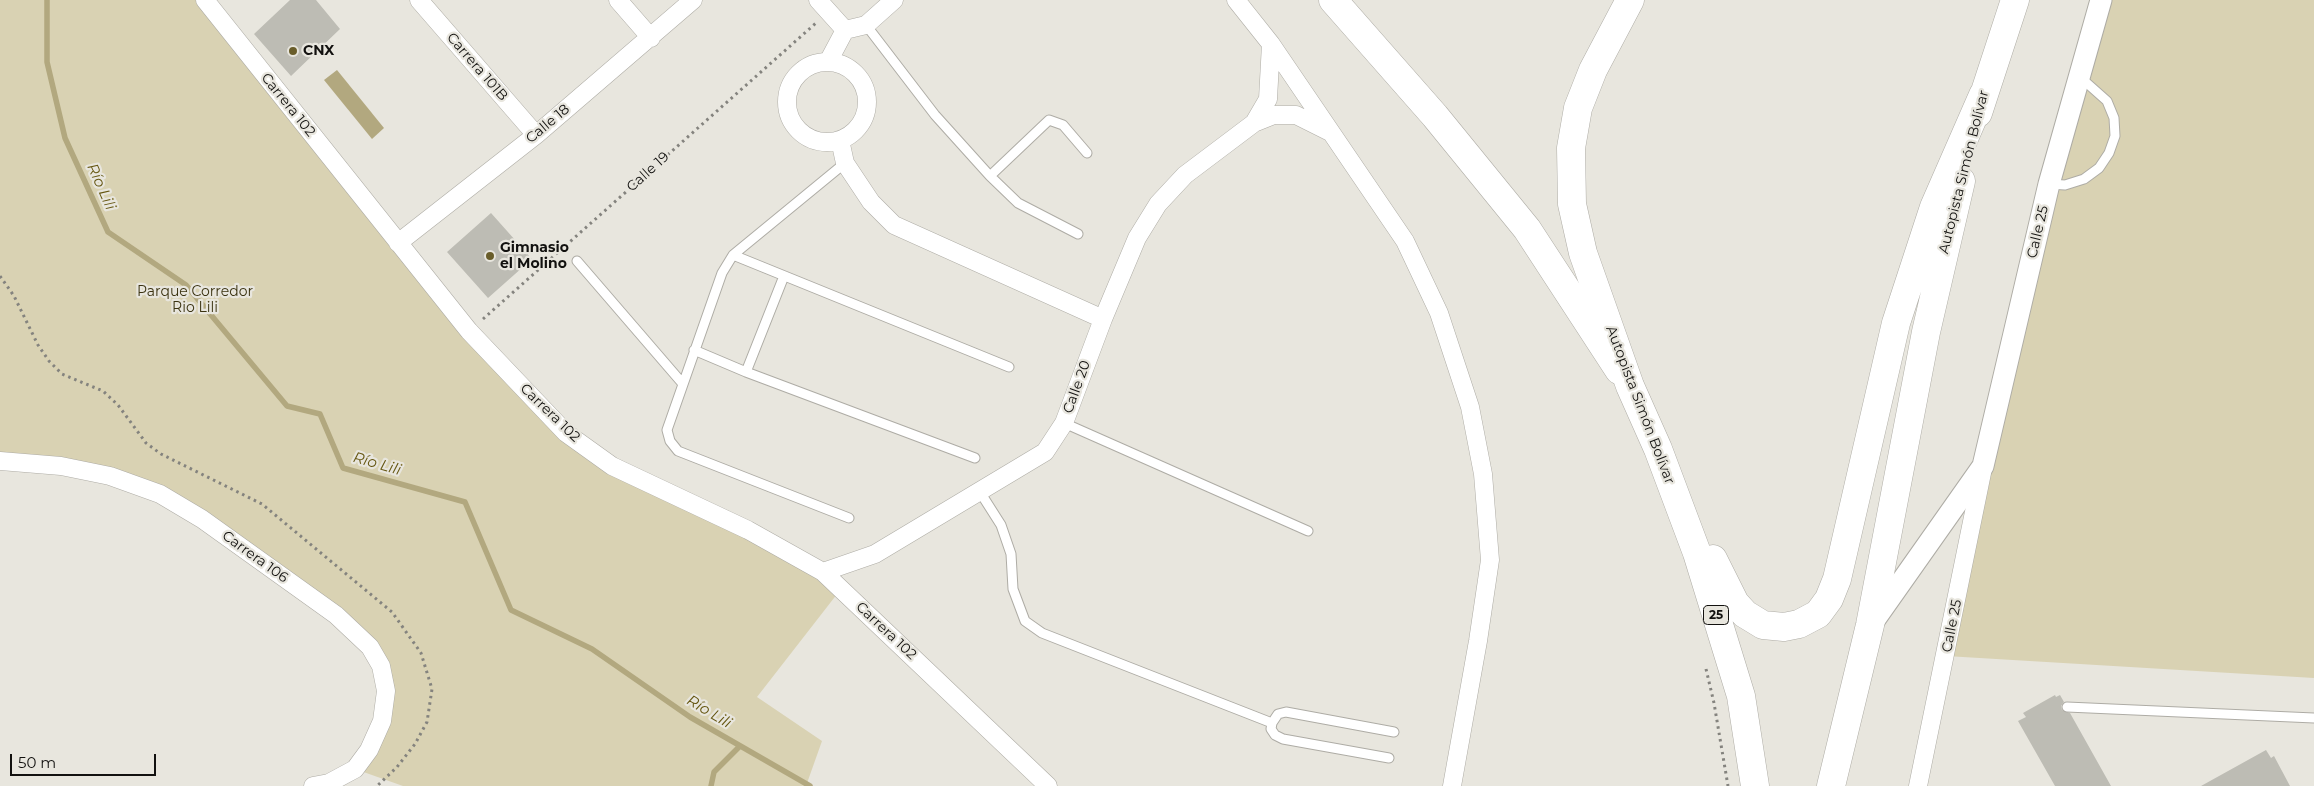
<!DOCTYPE html>
<meta charset="utf-8">
<style>
body{margin:0}
#map{position:relative;width:2314px;height:786px;overflow:hidden;background:#e8e6de;font-family:Montserrat,sans-serif}
canvas{display:block}
.scale{position:absolute;left:10px;top:754px;width:146px;height:22px;box-sizing:border-box;border:2px solid #12110f;border-top:0;padding-left:6px;font-size:15px;line-height:18px;white-space:nowrap;color:#12110f;-webkit-text-stroke:4px #e8e6de;paint-order:stroke}
</style>
<div id="map">
<canvas width="2314" height="786"></canvas>
<div class="scale">50 m</div>
</div>
<script>
const c = document.querySelector('canvas').getContext('2d');
c.lineJoin = 'round';
function fillPath(path, color) {
  c.fillStyle = color;
  c.fill(path, 'evenodd');
}
function shape(rows) {
  const path = new Path2D();
  for (const r of rows) {
    if (r.length === 3) {
      path.moveTo(r[0] + r[2], r[1]);
      path.arc(r[0], r[1], r[2], 0, 2 * Math.PI);
      continue;
    }
    path.moveTo(r[0], r[1]);
    for (let i = 2; i < r.length; i += 2) path.lineTo(r[i], r[i + 1]);
  }
  return path;
}
function stroke(path, color, width, dash) {
  c.strokeStyle = color;
  c.lineWidth = width;
  c.lineCap = dash ? 'butt' : 'round';
  c.setLineDash(dash || []);
  c.stroke(path);
}
function write(font, color, halo, rows, align = 'center') {
  c.font = font + ' Montserrat,sans-serif';
  c.lineWidth = 4.5;
  c.setLineDash([]);
  c.textBaseline = 'middle';
  c.strokeStyle = halo;
  c.fillStyle = color;
  for (const [text, x, y, turn = 0] of rows) {
    c.save();
    c.translate(x, y);
    c.rotate((+turn || 0) * Math.PI / 180);
    c.textAlign = isNaN(turn) ? turn : align;
    if (halo) c.strokeText(text, 0, 0);
    c.fillText(text, 0, 0);
    c.restore();
  }
}
const green = shape([
 [0,0,205,0,398,243,566,433,841,589,757,697,822,741,806,786,403,786,355,769,382,721,370,647,160,494,0,461],
 [2101,0,2314,0,2314,678,1946,656]
]);
const water = shape([
 [337,70,384,128,372,139,324,80]
]);
const stream = shape([
 [47,0,47,62,65,138,108,232,186,285,287,406,320,414,343,468,465,502,511,610,592,649,690,717,810,786],
 [711,786,714,772,740,746]
]);
const building = shape([
 [290,0,316,0,340,29,291,76,254,34],
 [491,213,532,259,488,298,447,252],
 [2055,695,2056,697,2060,695,2064,702,2061,706,2062,710,2070,713,2111,786,2055,786,2018,721,2026,717,2023,713],
 [2266,750,2271,758,2274,756,2290,786,2201,786]
]);
const path = shape([
 [0,276,14,296,38,345,49,361,62,374,103,391,118,405,146,443,161,454,262,504,392,612,421,653,432,689,427,722,415,744,397,767,377,786],
 [483,319,816,23],
 [1706,669,1714,703,1728,786]
]);
const service = shape([
 [866,25,935,115,990,176,1018,203,1078,234],
 [845,163,733,255,722,273,667,430,670,441,678,451,849,518],
 [990,176,1049,120,1063,125,1087,153],
 [2049,184,2065,185,2084,179,2099,168,2109,153,2115,136,2114,118,2107,101,2080,77],
 [733,255,1009,367],
 [577,261,683,384],
 [694,350,746,372,975,458],
 [746,372,784,276],
 [1064,423,1308,531],
 [980,492,1001,525,1011,554,1013,589,1025,621,1042,633,1272,723],
 [2067,707,2314,718],
 [1389,758,1283,739,1275,735,1271,729,1272,723,1278,714,1286,712,1394,732]
]);
const minor = shape([
 [205,0,469,331,566,433,612,466,748,530,823,572,1048,786],
 [419,0,536,135],
 [618,0,651,38],
 [818,0,845,30],
 [1236,0,1271,44,1405,241,1439,313,1470,407,1483,474,1490,560,1478,641,1452,786],
 [828,62,845,30,866,25,894,0],
 [827,102,40],
 [1254,123,1268,99,1271,44],
 [840,140,845,163,871,202,894,225,1103,319],
 [398,243,536,135,693,0],
 [0,461,61,466,110,476,160,494,202,519,336,615,370,647,381,666,386,691,382,721,369,750,355,769,329,783,313,786],
 [823,572,875,554,1045,452,1064,423,1103,319,1137,238,1158,204,1185,175,1254,123,1274,115,1296,115,1330,132],
 [1918,786,1983,468]
]);
const tertiary = shape([
 [1873,622,1983,466,2049,184,2101,0]
]);
const primary = shape([
 [1333,0,1435,116,1527,229,1619,370]
]);
const trunk = shape([
 [1630,0,1593,70,1578,108,1571,148,1572,204,1583,253,1630,386,1658,449,1697,553,1741,696,1755,786],
 [1978,113,2015,0],
 [1713,559,1735,603,1745,614,1763,625,1784,627,1799,624,1818,614,1829,599,1837,579,1896,323,1934,207,1983,95],
 [1831,786,1870,625,1926,332,1961,181]
]);
const markers = [
 [293,51,5,"#695d2a"],
 [490,256,5,"#695d2a"]
];
const shields = [
 [1716,615,25]
];
const shieldNames = [
 ["25",1716,615]
];
const poiNames = [
 ["CNX",303,51],
 ["Gimnasio",500,248],
 ["el Molino",500,264]
];
const streetNames = [
 ["Carrera 101B",477,67,49],
 ["Carrera 102",288,105,51],
 ["Calle 18",548,124,-40],
 ["Calle 19",648,172,-42],
 ["Autopista Simón Bolívar",1964,172,-76],
 ["Calle 25",2038,232,-77],
 ["Calle 20",1077,387,-70],
 ["Autopista Simón Bolívar",1640,405,69],
 ["Carrera 102",550,413,44],
 ["Carrera 106",255,557,36],
 ["Calle 25",1952,626,-79],
 ["Carrera 102",886,631,43]
];
const parkNames = [
 ["Parque Corredor",195,292],
 ["Rio Lili",195,308]
];
const waterNames = [
 ["Río Lili",101,187,66],
 ["Río Lili",377,464,16],
 ["Río Lili",709,712,31]
];
fillPath(green, '#d9d2b3');
fillPath(water, '#b2a87f');
stroke(stream, '#b2a87f', 5.5);
fillPath(building, '#bdbcb4');
stroke(service, '#aeaca5', 11);
stroke(minor, '#aeaca5', 19);
stroke(tertiary, '#aeaca5', 23);
stroke(primary, '#aeaca5', 29);
stroke(trunk, '#aeaca5', 29);
stroke(path, '#84837e', 3, [2.5, 4]);
stroke(service, '#fff', 9);
stroke(minor, '#fff', 18);
stroke(tertiary, '#fff', 21);
stroke(primary, '#fff', 28);
stroke(trunk, '#fff', 28);
for (const [x, y, r, color] of markers) {
  const dot = new Path2D();
  dot.arc(x, y, r, 0, 2 * Math.PI);
  c.fillStyle = color;
  c.fill(dot);
  stroke(dot, '#e8e6de', 2);
}
for (const [x, y, w] of shields) {
  const box = new Path2D();
  box.roundRect(x - w / 2, y - 9.5, w, 19, 4);
  c.fillStyle = '#e8e6de';
  c.fill(box);
  stroke(box, '#12110f', 1);
}
write('bold 12px', '#12110f', null, shieldNames);
write('bold 14px', '#12110f', '#e8e6de', poiNames, 'left');
write('14px', '#12110f', '#e8e6de', streetNames);
write('14px', '#3b3311', '#e8e6de', parkNames);
write('italic 15px', '#655610', '#e8e6de', waterNames);
</script>
